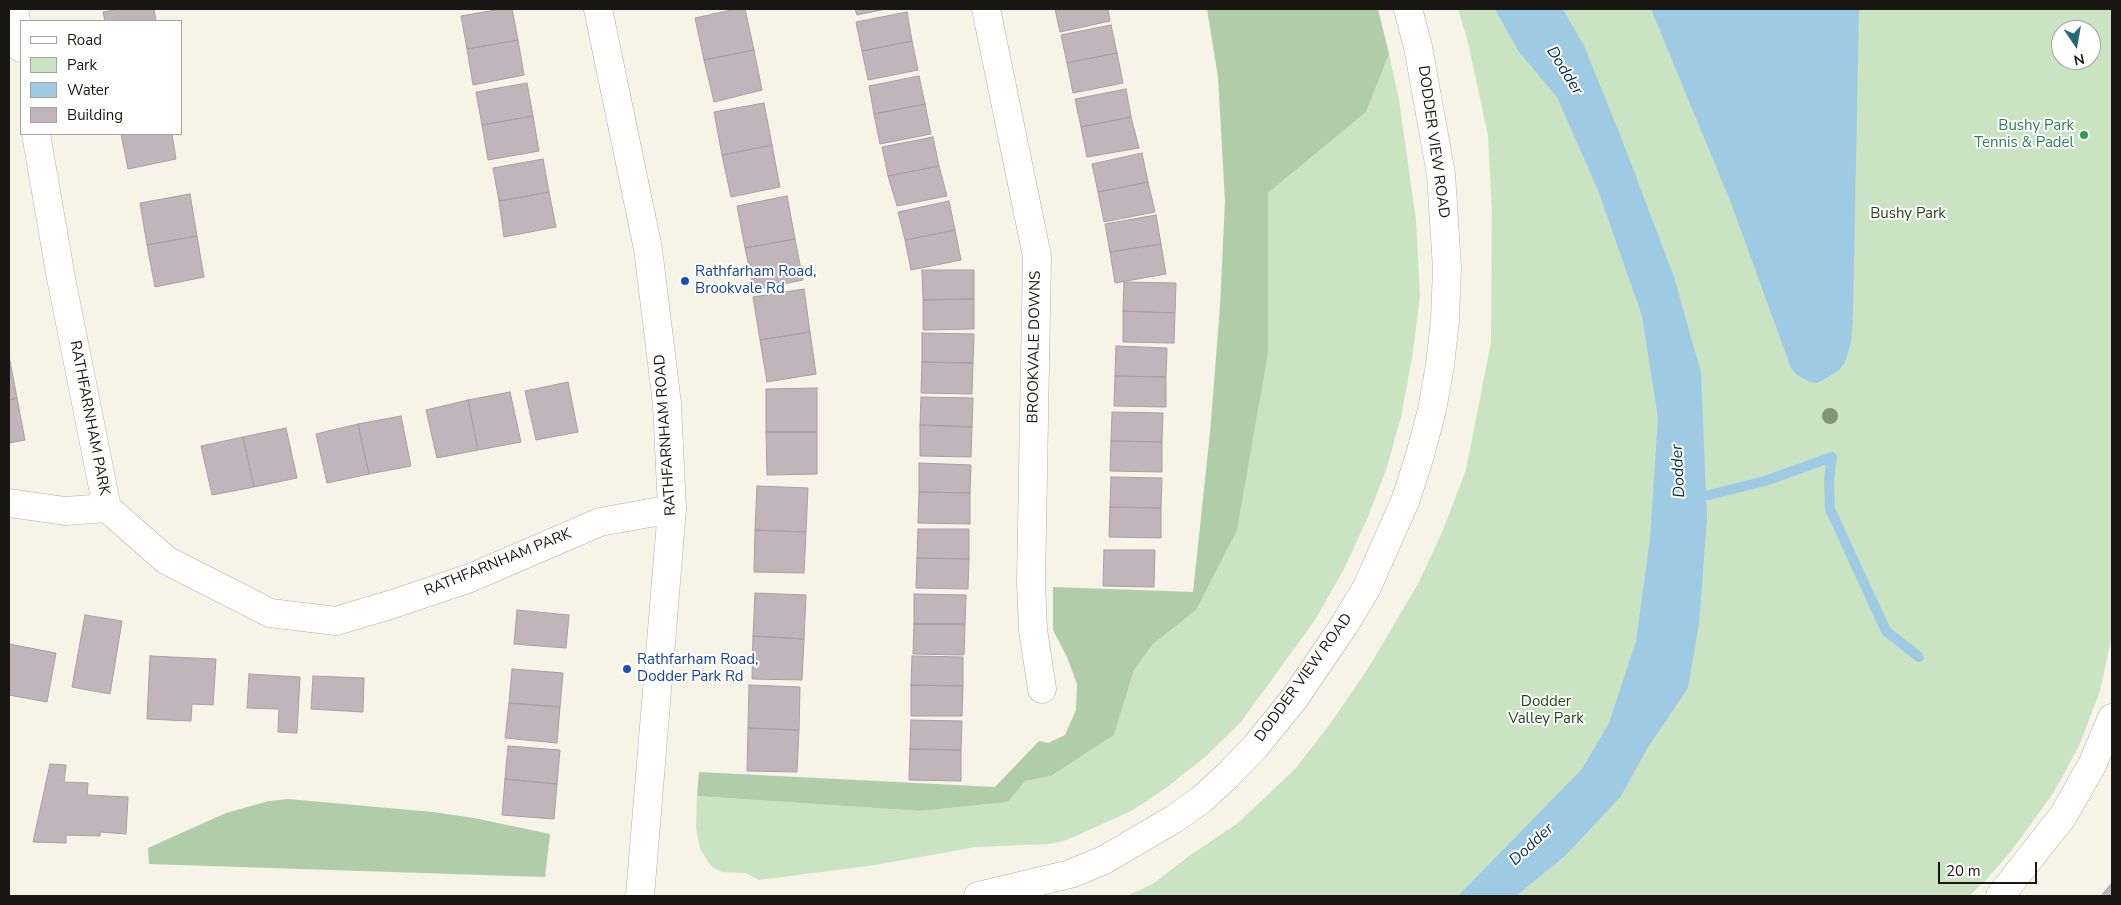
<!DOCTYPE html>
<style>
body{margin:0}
#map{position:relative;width:2121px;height:905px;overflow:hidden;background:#f6f3e7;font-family:"Nunito Sans",sans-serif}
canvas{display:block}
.frame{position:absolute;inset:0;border:10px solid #181713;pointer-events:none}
.legend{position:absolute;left:20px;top:20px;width:162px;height:115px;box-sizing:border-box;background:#fff;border:1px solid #a3a2a1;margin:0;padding:6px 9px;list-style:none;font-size:15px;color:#181713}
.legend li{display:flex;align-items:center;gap:10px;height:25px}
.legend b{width:25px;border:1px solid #a3a2a1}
.north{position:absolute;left:2051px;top:20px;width:50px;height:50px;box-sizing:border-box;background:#fff;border:1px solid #a3a2a1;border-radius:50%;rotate:168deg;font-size:14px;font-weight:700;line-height:20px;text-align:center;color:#181713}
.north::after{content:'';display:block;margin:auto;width:18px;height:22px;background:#25667a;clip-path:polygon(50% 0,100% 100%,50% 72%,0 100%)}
.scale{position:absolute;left:1938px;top:862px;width:99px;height:22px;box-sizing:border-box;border:2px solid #181713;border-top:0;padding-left:6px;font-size:15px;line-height:18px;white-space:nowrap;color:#181713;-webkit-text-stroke:4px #fff;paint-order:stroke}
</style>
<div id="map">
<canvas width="2121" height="905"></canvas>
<div class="frame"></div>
<ul class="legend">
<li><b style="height:6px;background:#fff"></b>Road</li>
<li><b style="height:14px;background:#cae3c2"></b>Park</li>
<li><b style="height:14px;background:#9ecae3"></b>Water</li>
<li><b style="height:14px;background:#c1b5bc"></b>Building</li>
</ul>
<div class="north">N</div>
<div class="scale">20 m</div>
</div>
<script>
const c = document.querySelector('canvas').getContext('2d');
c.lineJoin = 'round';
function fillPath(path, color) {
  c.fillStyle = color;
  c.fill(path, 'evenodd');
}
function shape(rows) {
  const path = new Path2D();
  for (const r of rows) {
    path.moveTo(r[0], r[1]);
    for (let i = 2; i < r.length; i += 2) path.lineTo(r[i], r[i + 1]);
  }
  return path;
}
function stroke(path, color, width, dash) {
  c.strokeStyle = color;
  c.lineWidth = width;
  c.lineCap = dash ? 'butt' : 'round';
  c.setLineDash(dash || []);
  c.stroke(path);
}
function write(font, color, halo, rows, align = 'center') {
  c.font = font + ' "Nunito Sans",sans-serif';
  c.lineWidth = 4;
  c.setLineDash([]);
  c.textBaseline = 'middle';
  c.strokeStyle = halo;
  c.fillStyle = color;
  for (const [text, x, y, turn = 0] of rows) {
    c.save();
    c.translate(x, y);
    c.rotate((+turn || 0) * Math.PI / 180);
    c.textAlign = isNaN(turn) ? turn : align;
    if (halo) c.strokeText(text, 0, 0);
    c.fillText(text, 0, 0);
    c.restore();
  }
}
const green = shape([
 [1458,9,2112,9,2112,635,2100,691,2079,746,2054,792,2012,850,1986,880,1969,896,1126,896,1153,884,1189,856,1238,823,1295,769,1330,724,1369,667,1419,582,1443,530,1466,470,1491,342,1492,211,1488,136,1468,42],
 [2061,30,2091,30,2091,60,2061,60],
 [1389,54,1399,100,1416,220,1420,296,1413,352,1401,417,1387,467,1368,517,1344,569,1315,620,1241,722,1205,757,1166,788,1133,810,1067,840,1050,844,976,847,875,865,759,880,746,873,722,872,714,868,708,862,700,848,696,828,697,796,920,811,1008,802,1025,781,1051,776,1114,735,1134,670,1153,644,1196,610,1268,352,1268,193,1366,112]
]);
const forest = shape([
 [1207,9,1378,9,1389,54,1366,112,1268,193,1268,352,1237,530,1196,610,1153,644,1134,670,1114,735,1051,776,1025,781,1008,802,920,811,697,796,699,772,995,787,1039,741,1048,743,1065,735,1076,710,1077,684,1067,657,1053,630,1053,587,1193,592,1210,433,1220,307,1225,201,1218,77],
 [288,799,433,812,474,818,550,834,545,877,149,864,148,848,226,813,269,801]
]);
const water = shape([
 [1495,9,1563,9,1584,46,1619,132,1674,277,1701,373,1707,518,1699,624,1688,688,1648,747,1621,796,1566,855,1516,896,1458,896,1582,769,1609,723,1636,641,1650,539,1658,418,1642,316,1598,190,1557,97,1519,52],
 [1651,9,1859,9,1853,315,1851,343,1845,362,1839,370,1825,379,1817,383,1810,382,1797,375,1791,368,1731,203]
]);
const stream = shape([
 [1693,499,1765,481,1832,457,1829,479,1830,509,1886,631,1919,657]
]);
const building = shape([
 [121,9,154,9,156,21,105,21,103,12,121,9],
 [501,9,512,9,518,40,467,49,461,16,501,9],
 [736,9,745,9,754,50,704,60,695,18,736,9],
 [855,9,886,9,857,15,855,9],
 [1055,9,1108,9,1110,21,1060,32,1055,9],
 [907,12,912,41,862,51,856,22,907,12],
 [1111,25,1117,53,1067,63,1061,35,1111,25],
 [518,40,524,75,473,85,467,49,518,40],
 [912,41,918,70,868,80,862,51,912,41],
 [754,50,762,90,714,102,704,60,754,50],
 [1117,53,1123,83,1073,93,1067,63,1117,53],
 [919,76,925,104,874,114,869,86,919,76],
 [527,83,533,116,482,125,476,92,527,83],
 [1126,89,1131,117,1081,127,1075,99,1126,89],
 [764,103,772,145,722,155,714,112,764,103],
 [925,104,931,134,880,144,874,114,925,104],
 [533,116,539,151,488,160,482,125,533,116],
 [1131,117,1139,148,1087,157,1081,127,1131,117],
 [121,134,172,134,176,159,128,169,121,134],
 [933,137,939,166,888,176,882,147,933,137],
 [772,145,780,187,731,197,722,155,772,145],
 [1142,153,1148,182,1098,192,1092,164,1142,153],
 [543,159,549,192,499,201,493,168,543,159],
 [939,166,947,196,897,206,888,176,939,166],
 [1148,182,1155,212,1104,222,1098,192,1148,182],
 [549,192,556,227,504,237,499,201,549,192],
 [190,194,197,236,147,245,140,203,190,194],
 [787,196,795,239,745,248,737,206,787,196],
 [949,201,955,230,905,240,898,212,949,201],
 [1156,215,1161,244,1110,252,1105,224,1156,215],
 [955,230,961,260,911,270,905,240,955,230],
 [197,236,204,277,155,287,147,245,197,236],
 [795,239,803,280,754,290,745,248,795,239],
 [1161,244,1166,274,1115,283,1110,252,1161,244],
 [922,270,974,270,974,299,923,300,922,270],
 [1124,282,1176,283,1175,313,1123,311,1124,282],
 [804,289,810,332,760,340,753,297,804,289],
 [974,299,974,329,923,330,923,300,974,299],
 [1123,311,1175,313,1174,343,1123,342,1123,311],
 [810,332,816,374,767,382,760,340,810,332],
 [922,333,974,334,973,363,922,362,922,333],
 [1116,346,1167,348,1166,377,1115,376,1116,346],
 [9,356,17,398,9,400,9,356],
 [922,362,973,363,972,394,921,393,922,362],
 [1115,376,1166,377,1166,407,1114,406,1115,376],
 [568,382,578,432,536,440,525,391,568,382],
 [817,388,817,432,766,432,766,389,817,388],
 [510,392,521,442,478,450,468,400,510,392],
 [921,397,973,398,972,427,920,425,921,397],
 [17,398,25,440,9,443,9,400,17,398],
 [468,400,478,450,437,458,426,410,468,400],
 [1112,412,1163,413,1162,442,1111,441,1112,412],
 [401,416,411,466,369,474,358,424,401,416],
 [358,424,369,474,327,483,316,434,358,424],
 [920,425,972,427,971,457,920,456,920,425],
 [286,428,297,478,254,487,243,437,286,428],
 [766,432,817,432,817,474,767,475,766,432],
 [243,437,254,487,212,495,201,446,243,437],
 [1111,441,1162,442,1162,472,1110,471,1111,441],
 [919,463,971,465,970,493,919,492,919,463],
 [1111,477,1162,478,1161,508,1110,507,1111,477],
 [757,486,808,488,806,532,755,530,757,486],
 [919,492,970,493,970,524,918,523,919,492],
 [1110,507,1161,508,1161,538,1109,537,1110,507],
 [918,529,969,529,969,559,917,558,918,529],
 [755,530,806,532,804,573,754,572,755,530],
 [1104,550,1155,550,1154,587,1103,586,1104,550],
 [917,558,969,559,968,589,916,588,917,558],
 [755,593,806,595,804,639,753,636,755,593],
 [914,594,966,595,965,624,914,624,914,594],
 [517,610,569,615,566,648,514,644,517,610],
 [85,615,122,621,110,694,72,687,85,615],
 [914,624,965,624,964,655,913,654,914,624],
 [753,636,804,639,802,680,752,679,753,636],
 [9,644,56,653,47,702,9,695,9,644],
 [150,656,216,659,213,705,192,704,191,721,147,719,150,656],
 [912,656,963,657,963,686,911,685,912,656],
 [512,669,563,673,560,707,509,703,512,669],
 [249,674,300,677,297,733,278,732,279,709,247,708,249,674],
 [313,676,364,678,363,712,311,709,313,676],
 [749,685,800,687,799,730,748,728,749,685],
 [911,685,963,686,962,716,911,716,911,685],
 [509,703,560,707,557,743,505,738,509,703],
 [911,720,962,721,961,750,910,749,911,720],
 [748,728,799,730,797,772,747,771,748,728],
 [508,746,560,750,557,784,505,779,508,746],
 [910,749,961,750,961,781,909,780,910,749],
 [50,764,66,765,64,782,88,783,87,795,128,797,126,834,100,832,100,836,66,835,66,843,33,842,50,764],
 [505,779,557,784,554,819,502,815,505,779],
 [2111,884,2112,896,2101,896,2111,884]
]);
const street = shape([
 [14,9,21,48],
 [986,9,1037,256,1031,582,1033,630,1042,689],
 [36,134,61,278,107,508,166,560,270,613,336,621,393,604,470,578,600,522,672,509],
 [9,503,65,511,107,508],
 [2000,896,2063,816,2092,765,2112,718]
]);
const secondary = shape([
 [598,9,648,249,667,404,672,509,640,896],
 [978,896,1070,874,1104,860,1174,819,1202,799,1227,776,1255,747,1294,699,1345,624,1367,587,1406,499,1420,455,1432,410,1440,365,1445,320,1447,268,1441,174,1418,47,1408,9]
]);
const trees = [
 [1830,416]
];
const markers = [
 [2084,135,5,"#2e9e5b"],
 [685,281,5,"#1a4fb4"],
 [627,669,5,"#1a4fb4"]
];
const leisureNames = [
 ["Bushy Park",2074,126],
 ["Tennis & Padel",2074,143]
];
const streetNames = [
 ["DODDER VIEW ROAD",1433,142,82],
 ["BROOKVALE DOWNS",1035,347,-89],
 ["RATHFARNHAM PARK",89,418,79],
 ["RATHFARNHAM ROAD",666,435,-94],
 ["RATHFARNHAM PARK",498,563,-22],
 ["DODDER VIEW ROAD",1304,678,-54]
];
const parkNames = [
 ["Bushy Park",1908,214],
 ["Dodder",1546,702],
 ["Valley Park",1546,719]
];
const transitNames = [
 ["Rathfarham Road,",695,272],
 ["Brookvale Rd",695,289],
 ["Rathfarham Road,",637,660],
 ["Dodder Park Rd",637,677]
];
const waterNames = [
 ["Dodder",1564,71,58],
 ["Dodder",1679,471,-93],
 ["Dodder",1532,845,-43]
];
fillPath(green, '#cae3c2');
fillPath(forest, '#b0cca8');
fillPath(water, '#9ecae3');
stroke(stream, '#9ecae3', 10);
fillPath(building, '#c1b5bc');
stroke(building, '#aa9ea4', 1);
stroke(street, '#b3b0a5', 29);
stroke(secondary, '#b3b0a5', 29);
stroke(street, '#fff', 28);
stroke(secondary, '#fff', 28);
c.fillStyle = '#819473';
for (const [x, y] of trees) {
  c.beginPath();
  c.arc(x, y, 8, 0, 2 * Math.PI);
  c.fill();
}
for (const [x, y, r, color] of markers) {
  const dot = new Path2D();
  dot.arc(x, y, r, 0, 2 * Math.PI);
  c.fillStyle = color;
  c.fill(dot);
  stroke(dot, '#fff', 2);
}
write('15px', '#27864d', '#fff', leisureNames, 'right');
write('15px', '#181713', '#fff', streetNames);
write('15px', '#224614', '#fff', parkNames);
write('15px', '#164399', '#fff', transitNames, 'left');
write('italic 16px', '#072e40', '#fff', waterNames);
</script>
